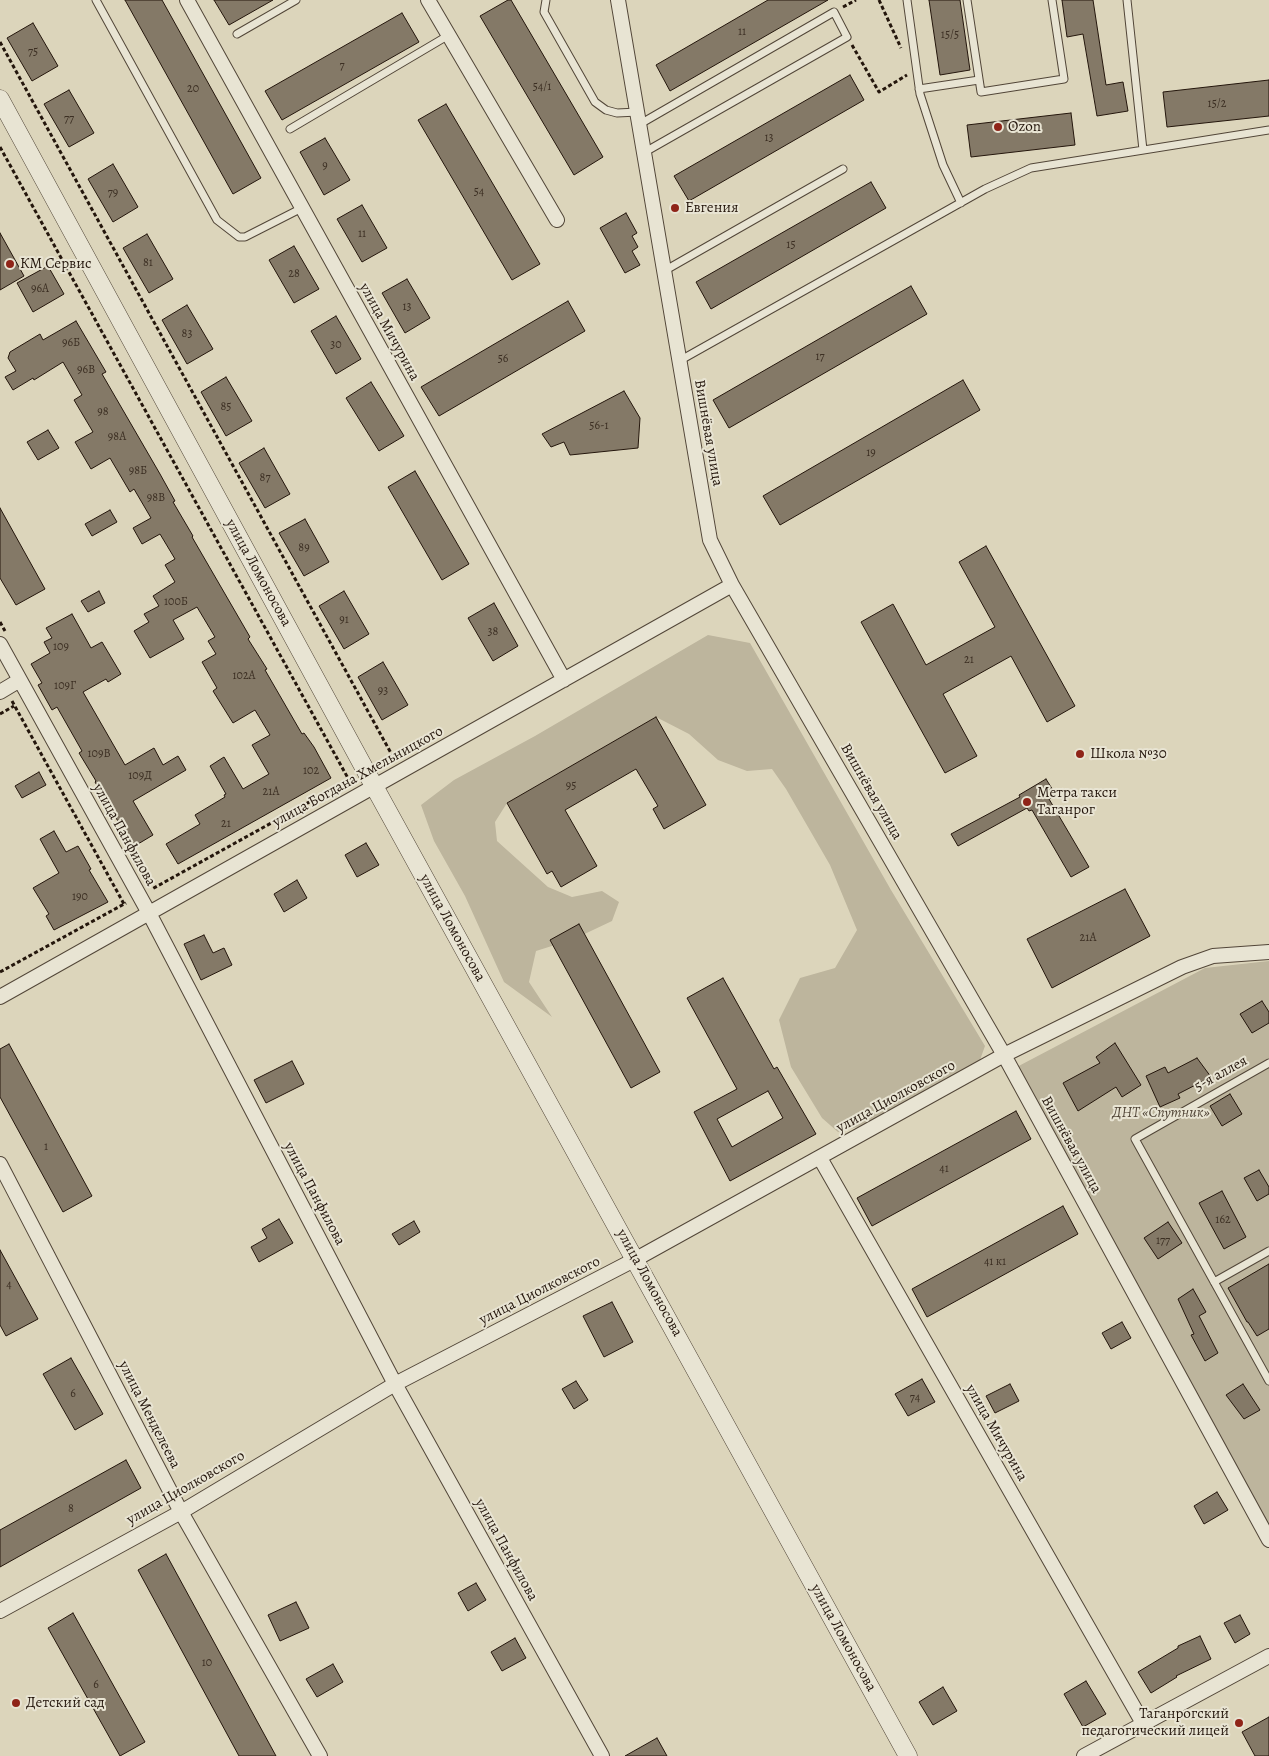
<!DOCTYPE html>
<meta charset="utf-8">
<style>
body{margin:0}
canvas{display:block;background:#dcd5bb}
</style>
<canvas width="1269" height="1756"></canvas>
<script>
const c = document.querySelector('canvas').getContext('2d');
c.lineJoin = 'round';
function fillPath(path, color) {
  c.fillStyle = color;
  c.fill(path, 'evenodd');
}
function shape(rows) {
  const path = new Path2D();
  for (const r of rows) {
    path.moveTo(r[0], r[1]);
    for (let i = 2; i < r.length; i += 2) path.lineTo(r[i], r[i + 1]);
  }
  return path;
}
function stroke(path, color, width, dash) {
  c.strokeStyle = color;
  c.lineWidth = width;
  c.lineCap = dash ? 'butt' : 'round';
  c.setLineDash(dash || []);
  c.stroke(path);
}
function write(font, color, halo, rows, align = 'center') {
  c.font = font + ' Alegreya,serif';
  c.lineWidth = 4;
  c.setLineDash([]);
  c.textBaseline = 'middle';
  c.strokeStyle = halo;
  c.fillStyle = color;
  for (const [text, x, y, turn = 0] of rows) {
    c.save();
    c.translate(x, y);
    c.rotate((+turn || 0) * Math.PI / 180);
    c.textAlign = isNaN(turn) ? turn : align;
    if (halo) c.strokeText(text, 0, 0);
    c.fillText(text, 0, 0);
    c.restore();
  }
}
const green = shape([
 [708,635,750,643,891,890,985,1046,976,1071,889,1119,838,1132,822,1118,791,1067,779,1020,800,978,835,968,857,930,830,865,786,789,772,769,747,771,718,760,689,734,656,717,507,803,495,822,497,841,548,887,572,897,602,891,619,902,612,921,574,939,536,951,529,982,552,1017,504,982,465,896,434,841,421,805,454,780,535,736],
 [1269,961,1269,1535,1013,1069,1205,968]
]);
const building = shape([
 [125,0,162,0,261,178,233,194,125,0],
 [214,0,273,0,229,25,214,0],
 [508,0,511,0,603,157,574,175,480,16,508,0],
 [768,0,828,0,670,91,656,65,768,0],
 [929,0,960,0,970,70,940,75,929,0],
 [1062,0,1093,0,1106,85,1123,82,1128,111,1097,116,1083,34,1067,37,1062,0],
 [402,13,419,42,282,120,265,91,402,13],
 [33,23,58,66,32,81,7,38,33,23],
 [850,75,864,100,689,201,674,176,850,75],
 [1269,80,1269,116,1167,127,1163,92,1269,80],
 [69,90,94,133,69,147,44,104,69,90],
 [446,104,540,264,512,280,418,120,446,104],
 [1071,113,1075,145,971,157,967,125,1071,113],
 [325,138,350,180,324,195,300,152,325,138],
 [113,164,138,207,113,222,88,179,113,164],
 [871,182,886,208,711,309,696,282,871,182],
 [362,205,387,248,362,262,337,219,362,205],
 [626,213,637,233,632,236,638,247,632,251,640,265,625,273,600,228,626,213],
 [0,233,24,276,0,290,0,233],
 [147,234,173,279,149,293,123,248,147,234],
 [294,246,319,289,294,303,269,260,294,246],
 [48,266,64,294,33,312,17,283,48,266],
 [407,279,430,318,405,333,382,293,407,279],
 [911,286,927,314,729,428,713,400,911,286],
 [568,301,585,331,439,416,421,387,568,301],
 [187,305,213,349,187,364,162,320,187,305],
 [336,316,361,359,336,374,311,331,336,316],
 [76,321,106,372,102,374,160,474,175,501,173,502,193,536,192,537,250,637,248,639,267,669,265,670,302,734,304,733,314,747,331,778,178,864,166,844,200,824,195,815,225,797,224,795,226,794,210,766,224,757,243,789,269,774,252,745,270,735,255,710,233,723,213,691,217,688,202,662,216,654,208,641,215,637,197,607,173,620,184,639,150,658,134,631,149,622,144,614,159,606,153,596,175,582,165,565,175,559,160,534,142,544,133,528,151,518,134,489,130,492,110,458,91,469,75,442,93,432,74,400,82,395,63,362,34,380,33,378,13,390,5,377,16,371,8,358,10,352,40,334,43,340,76,321],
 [226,377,252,421,226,436,201,392,226,377],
 [963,380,980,410,780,525,763,496,963,380],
 [371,382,404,436,379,451,346,398,371,382],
 [624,391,640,418,638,448,570,455,564,442,551,447,542,434,624,391],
 [48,430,59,448,38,460,27,442,48,430],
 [264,448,290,494,265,508,239,463,264,448],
 [415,471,469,564,442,580,388,487,415,471],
 [0,508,45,589,16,605,0,578,0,508],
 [110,510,117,522,92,536,85,524,110,510],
 [305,519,329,562,304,576,279,533,305,519],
 [986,546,1075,706,1047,722,1011,656,943,694,977,756,945,773,861,622,893,604,926,665,995,627,959,562,986,546],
 [99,591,105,603,88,612,81,601,99,591],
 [344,591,369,634,344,649,319,606,344,591],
 [494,603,518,646,493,661,468,618,494,603],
 [72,614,91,648,102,642,121,674,108,682,106,679,83,692,125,765,154,748,163,765,178,756,186,770,133,801,153,835,133,847,95,782,96,781,79,753,82,751,57,707,52,710,38,685,42,683,31,664,50,653,44,642,52,638,46,628,72,614],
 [383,662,408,705,382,720,358,677,383,662],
 [656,717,706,805,664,829,653,809,658,806,636,769,565,810,597,866,561,887,552,871,547,874,507,803,656,717],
 [39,772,46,785,22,798,15,786,39,772],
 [1046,779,1056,795,1049,799,1089,867,1071,877,1032,810,1029,811,1027,808,958,846,951,834,1020,797,1019,795,1046,779],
 [54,831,66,852,78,846,91,869,89,870,108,902,54,930,46,916,49,914,33,888,59,873,40,839,54,831],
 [366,843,379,865,357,877,345,855,366,843],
 [297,880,307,898,284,912,274,894,297,880],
 [1125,889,1150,936,1052,988,1027,939,1125,889],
 [579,924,660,1072,631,1088,550,940,579,924],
 [204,935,213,953,224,948,232,965,201,980,184,944,204,935],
 [723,978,774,1069,777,1067,816,1134,730,1181,694,1112,737,1089,687,998,723,978],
 [768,1091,783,1118,732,1147,717,1119,768,1091],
 [1262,1001,1269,1012,1269,1023,1252,1033,1240,1014,1262,1001],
 [1115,1043,1141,1085,1122,1097,1116,1087,1078,1111,1063,1083,1100,1063,1096,1057,1115,1043],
 [9,1044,92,1196,63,1212,0,1097,0,1049,9,1044],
 [1197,1058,1211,1077,1178,1094,1180,1098,1160,1107,1146,1076,1165,1067,1168,1073,1197,1058],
 [292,1061,304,1084,266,1103,254,1080,292,1061],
 [1230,1094,1242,1114,1222,1126,1210,1106,1230,1094],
 [1016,1111,1031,1139,872,1226,857,1198,1016,1111],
 [1259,1170,1269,1187,1269,1194,1257,1201,1244,1178,1259,1170],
 [1222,1191,1246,1237,1224,1249,1199,1203,1222,1191],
 [1063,1206,1078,1234,927,1317,912,1289,1063,1206],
 [279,1219,293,1243,259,1262,251,1247,267,1238,262,1229,279,1219],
 [414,1221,420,1232,399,1245,392,1234,414,1221],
 [1168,1222,1182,1243,1158,1259,1144,1238,1168,1222],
 [0,1250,38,1319,6,1336,0,1325,0,1250],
 [1269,1264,1269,1329,1257,1336,1248,1322,1247,1322,1228,1288,1269,1264],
 [1193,1289,1206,1312,1199,1316,1218,1353,1205,1361,1191,1335,1194,1334,1178,1299,1193,1289],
 [612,1302,633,1342,604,1357,583,1316,612,1302],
 [1122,1322,1131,1338,1111,1349,1102,1333,1122,1322],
 [71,1358,103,1414,75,1430,43,1374,71,1358],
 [922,1379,935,1402,908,1416,895,1394,922,1379],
 [576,1381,588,1400,574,1409,562,1389,576,1381],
 [1010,1384,1019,1401,995,1413,986,1396,1010,1384],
 [1243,1384,1260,1410,1244,1419,1226,1395,1243,1384],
 [126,1460,141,1488,0,1567,0,1530,126,1460],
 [1217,1492,1228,1510,1204,1524,1194,1506,1217,1492],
 [166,1554,276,1756,239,1756,138,1570,166,1554],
 [476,1583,486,1600,468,1611,458,1593,476,1583],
 [296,1602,309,1628,280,1641,268,1615,296,1602],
 [73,1613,145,1742,120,1756,48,1628,73,1613],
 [1240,1615,1250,1634,1235,1643,1224,1623,1240,1615],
 [1200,1636,1211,1659,1176,1676,1177,1677,1151,1693,1138,1672,1178,1648,1178,1646,1200,1636],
 [515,1638,526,1658,502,1671,491,1652,515,1638],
 [333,1664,343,1682,317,1697,306,1679,333,1664],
 [1086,1681,1106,1714,1083,1727,1064,1694,1086,1681],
 [943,1687,957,1711,933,1725,919,1702,943,1687],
 [1269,1717,1269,1756,1255,1756,1242,1732,1269,1717],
 [657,1738,667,1756,625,1756,657,1738]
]);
const path = shape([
 [879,0,901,48],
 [843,7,856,0],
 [0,42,392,755],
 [852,45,879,92,907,75],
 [0,147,349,780,152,889],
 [0,622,5,631],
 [12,701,124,904],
 [0,714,14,706],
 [0,972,126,903]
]);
const service = shape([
 [96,0,217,220,239,237,245,237,302,208],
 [546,0,544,12,595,102,606,110,617,113,638,112],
 [907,0,920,94,943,165,961,203],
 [967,0,981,92,1064,79,1052,0],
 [1127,0,1143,150],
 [237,34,296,0],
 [919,89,979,80],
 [640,124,834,12,847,37,645,152],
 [290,129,449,35],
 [664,271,843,169],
 [679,361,985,189,1031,168,1269,130],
 [1269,1063,1135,1139,1269,1381],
 [1214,1282,1269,1251]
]);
const minor = shape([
 [187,0,564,680],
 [428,0,557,220],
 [618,0,710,540,732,585,1004,1055,1269,1540],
 [0,644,149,913,395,1384,602,1756],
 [0,692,20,680],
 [0,997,732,585],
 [820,1158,1144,1725],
 [0,1164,181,1512,320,1756],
 [0,1611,181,1512,395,1384,636,1259,1004,1055,1182,967,1213,956,1269,952],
 [1084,1756,1269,1656]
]);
const tertiary = shape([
 [0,99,374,786,908,1756]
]);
const markers = [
 [998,127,5,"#8f2418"],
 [675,208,5,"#8f2418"],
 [10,264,5,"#8f2418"],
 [1080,754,5,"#8f2418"],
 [1027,802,5,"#8f2418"],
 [16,1703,5,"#8f2418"],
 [1239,1723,5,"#8f2418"]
];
const numberNames = [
 ["11",742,32],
 ["15/5",950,35],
 ["75",33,52],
 ["7",342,66],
 ["54/1",542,87],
 ["20",193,89],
 ["15/2",1217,104],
 ["77",69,119],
 ["13",769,138],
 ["9",325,166],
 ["54",479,192],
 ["79",113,193],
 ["11",362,234],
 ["15",791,245],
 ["81",148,263],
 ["28",294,274],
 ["96А",40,289],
 ["13",407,307],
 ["83",187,334],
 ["96Б",71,343],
 ["30",336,345],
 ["17",820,357],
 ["56",503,359],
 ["96В",86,370],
 ["85",226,407],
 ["98",103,412],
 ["56-1",599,426],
 ["98А",117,437],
 ["19",871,453],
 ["98Б",138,471],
 ["87",265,478],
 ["98В",156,498],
 ["89",304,548],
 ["100Б",176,602],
 ["91",344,620],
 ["38",493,632],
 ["109",61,647],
 ["21",969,660],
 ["102А",244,676],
 ["109Г",65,686],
 ["93",383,691],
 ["109В",99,754],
 ["102",311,771],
 ["109Д",140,776],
 ["95",571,786],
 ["21А",271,792],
 ["21",226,824],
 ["190",80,897],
 ["21А",1088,938],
 ["1",46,1147],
 ["41",944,1169],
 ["162",1223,1220],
 ["177",1163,1241],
 ["41 к1",995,1262],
 ["4",9,1285],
 ["6",73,1394],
 ["74",915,1398],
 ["8",71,1509],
 ["10",207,1663],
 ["6",96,1685]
];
const poiNames = [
 ["Ozon",1008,127],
 ["Евгения",685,208],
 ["КМ Сервис",20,264],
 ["Школа №30",1090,754],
 ["Метра такси",1037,793],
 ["Таганрог",1037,810],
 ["Детский сад",26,1703],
 ["Таганрогский",1229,1714,"right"],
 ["педагогический лицей",1229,1731,"right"]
];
const streetNames = [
 ["улица Мичурина",389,332,61],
 ["Вишнёвая улица",708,433,80],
 ["улица Ломоносова",258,573,61],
 ["улица Богдана Хмельницкого",358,777,-29],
 ["Вишнёвая улица",871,792,60],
 ["улица Панфилова",124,835,61],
 ["улица Ломоносова",452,928,61],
 ["5-я аллея",1221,1074,-29],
 ["улица Циолковского",896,1097,-29],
 ["Вишнёвая улица",1071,1145,61],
 ["улица Панфилова",314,1194,62],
 ["улица Ломоносова",649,1283,61],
 ["улица Циолковского",540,1291,-27],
 ["улица Менделеева",149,1415,63],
 ["улица Мичурина",996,1433,60],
 ["улица Циолковского",186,1488,-30],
 ["улица Панфилова",506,1550,61],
 ["улица Ломоносова",843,1638,61]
];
const parkNames = [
 ["ДНТ «Спутник»",1161,1113]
];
fillPath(green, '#bdb59d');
fillPath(building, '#847967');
stroke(building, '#24160c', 1);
stroke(service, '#524638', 9);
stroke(minor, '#524638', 16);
stroke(tertiary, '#524638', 19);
stroke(path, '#24160c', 3, [4, 2.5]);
stroke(service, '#e8e4d3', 7);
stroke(minor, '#e8e4d3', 14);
stroke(tertiary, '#e8e4d3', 18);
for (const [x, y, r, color] of markers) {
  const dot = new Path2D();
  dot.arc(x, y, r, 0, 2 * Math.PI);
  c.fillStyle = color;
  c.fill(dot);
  stroke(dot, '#e8e4d3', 2);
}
write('12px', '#3c2f23', null, numberNames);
write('15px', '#24160c', '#e8e4d3', poiNames, 'left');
write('15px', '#24160c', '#e8e4d3', streetNames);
write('italic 15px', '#524638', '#e8e4d3', parkNames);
</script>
